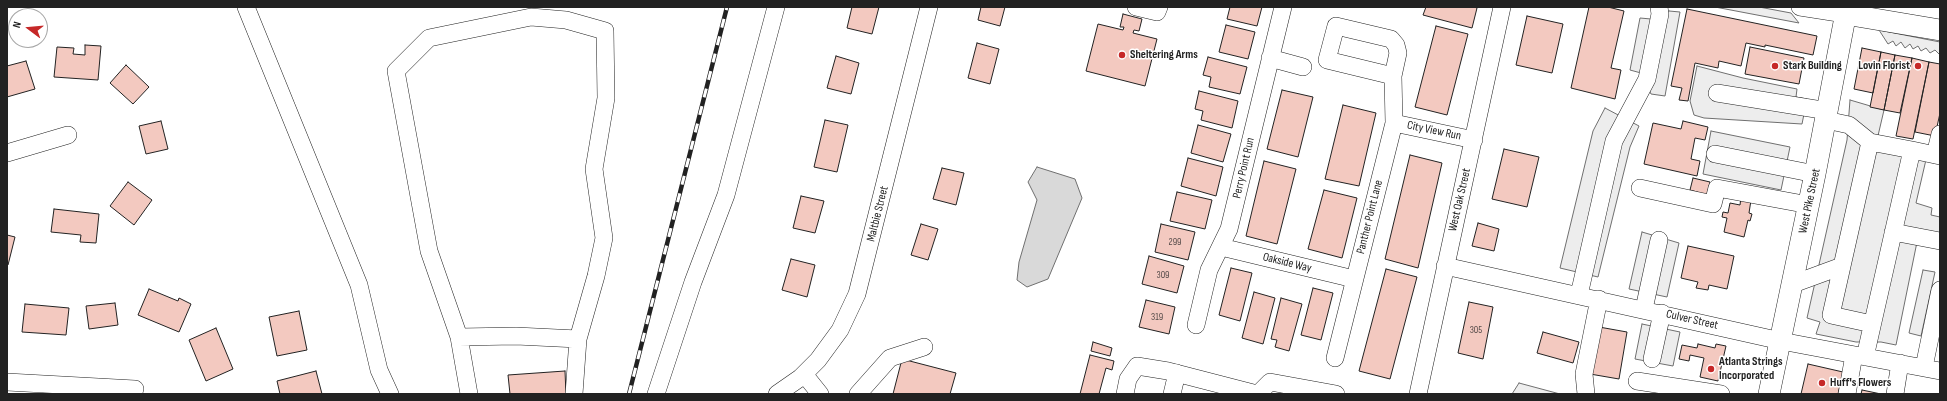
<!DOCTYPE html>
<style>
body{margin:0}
#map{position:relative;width:1947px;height:401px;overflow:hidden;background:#fff;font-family:"Sofia Sans Condensed",sans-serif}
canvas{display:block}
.frame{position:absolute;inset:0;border:8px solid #222;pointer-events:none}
.north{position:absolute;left:8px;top:8px;width:40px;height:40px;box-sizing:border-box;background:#fff;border:1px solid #a7a7a7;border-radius:50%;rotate:286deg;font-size:11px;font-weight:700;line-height:16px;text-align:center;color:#222}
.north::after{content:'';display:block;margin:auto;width:14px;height:18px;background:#c62828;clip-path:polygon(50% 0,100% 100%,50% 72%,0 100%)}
</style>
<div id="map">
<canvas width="1947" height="401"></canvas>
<div class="frame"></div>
<div class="north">N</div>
</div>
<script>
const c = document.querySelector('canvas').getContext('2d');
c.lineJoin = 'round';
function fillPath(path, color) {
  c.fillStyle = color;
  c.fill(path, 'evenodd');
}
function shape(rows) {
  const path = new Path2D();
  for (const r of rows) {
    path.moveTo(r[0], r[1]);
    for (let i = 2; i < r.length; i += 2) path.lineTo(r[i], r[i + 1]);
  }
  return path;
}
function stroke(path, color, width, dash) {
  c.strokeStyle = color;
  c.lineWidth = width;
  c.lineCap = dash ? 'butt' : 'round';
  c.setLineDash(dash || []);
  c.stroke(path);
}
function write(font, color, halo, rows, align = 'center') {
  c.font = font + ' "Sofia Sans Condensed",sans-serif';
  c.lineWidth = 3;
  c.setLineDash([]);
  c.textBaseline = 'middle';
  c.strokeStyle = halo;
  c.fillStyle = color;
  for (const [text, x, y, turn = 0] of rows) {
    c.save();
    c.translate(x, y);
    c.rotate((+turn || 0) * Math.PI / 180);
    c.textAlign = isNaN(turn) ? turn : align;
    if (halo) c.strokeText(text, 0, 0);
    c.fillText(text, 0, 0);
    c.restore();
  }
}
const green = shape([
 [1519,383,1560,394,1512,394,1519,383]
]);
const parking = shape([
 [1715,7,1759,7,1791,13,1799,23,1715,7],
 [1669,11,1680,12,1665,96,1651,94,1641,73,1630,70,1640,18,1651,19,1669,11],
 [1879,30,1940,42,1940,53,1939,54,1935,50,1930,53,1926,48,1921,51,1918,46,1913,49,1910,44,1905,48,1901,42,1896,46,1893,41,1888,44,1879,30],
 [1697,66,1743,78,1797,89,1796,97,1807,99,1802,124,1704,118,1694,115,1690,101,1697,66],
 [1850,100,1884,110,1877,140,1928,151,1916,203,1932,208,1931,215,1940,217,1940,246,1917,242,1896,345,1881,342,1856,342,1816,334,1820,322,1807,318,1847,140,1850,100],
 [1605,108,1639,126,1630,147,1598,277,1560,268,1593,131,1605,108],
 [1711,131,1790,147,1781,190,1703,174,1711,131],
 [1642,232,1679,243,1667,297,1629,289,1642,232],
 [1923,270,1935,272,1921,336,1909,333,1923,270],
 [1642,324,1680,332,1673,366,1635,359,1642,324]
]);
const water = shape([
 [1037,167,1075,179,1082,198,1048,279,1027,287,1017,280,1019,262,1037,200,1028,182,1037,167]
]);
const building = shape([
 [852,7,879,7,872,34,847,28,852,7],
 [981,7,1005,7,1000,26,978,20,981,7],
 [1230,7,1262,7,1257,26,1227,19,1230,7],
 [1426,7,1474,7,1477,8,1472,28,1423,15,1426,7],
 [1589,7,1608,7,1624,11,1611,68,1621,70,1615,99,1571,88,1589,7],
 [1687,9,1817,36,1813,55,1765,45,1765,47,1746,43,1741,66,1719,61,1718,68,1695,63,1688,101,1679,100,1682,88,1671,86,1687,9],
 [1123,14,1142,19,1139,31,1134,30,1133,33,1157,39,1145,86,1086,71,1098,24,1123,30,1124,27,1120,27,1123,14],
 [1527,16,1563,24,1552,73,1516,65,1527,16],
 [1226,25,1255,32,1248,59,1219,52,1226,25],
 [1436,26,1468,34,1447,115,1415,107,1436,26],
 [977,43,999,49,990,84,968,78,977,43],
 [85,45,101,46,98,80,54,77,57,47,74,48,73,54,85,55,85,45],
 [1750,47,1804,58,1799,84,1745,74,1750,47],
 [1862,48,1881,52,1873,93,1854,89,1862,48],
 [1881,52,1895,55,1884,110,1870,107,1881,52],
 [1895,55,1912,58,1900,113,1884,110,1895,55],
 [836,56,859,63,851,94,827,88,836,56],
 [1208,57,1247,67,1240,94,1209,87,1211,77,1203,75,1208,57],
 [1912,58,1929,62,1913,139,1896,136,1912,58],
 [26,61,35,89,7,97,7,66,26,61],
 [1929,62,1940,64,1940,113,1935,136,1915,132,1929,62],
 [126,65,149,87,133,104,110,83,126,65],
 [1282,90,1313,97,1298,157,1267,149,1282,90],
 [1199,91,1238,101,1232,128,1201,120,1203,111,1195,109,1199,91],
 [1343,105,1376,113,1359,186,1325,179,1343,105],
 [825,120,848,125,837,172,814,167,825,120],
 [161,121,168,149,146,154,139,126,161,121],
 [1683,121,1708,127,1705,140,1695,138,1691,159,1700,161,1697,176,1644,164,1653,123,1681,129,1683,121],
 [1198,125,1231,134,1223,162,1191,153,1198,125],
 [1504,149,1539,157,1527,207,1492,199,1504,149],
 [1410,155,1442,163,1418,268,1385,259,1410,155],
 [1188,158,1223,167,1216,196,1181,186,1188,158],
 [1264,161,1296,169,1277,244,1246,236,1264,161],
 [942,168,964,173,956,205,933,199,942,168],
 [1693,178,1710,182,1707,195,1690,190,1693,178],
 [128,182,152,200,134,225,110,206,128,182],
 [1324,190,1357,198,1342,258,1308,249,1324,190],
 [1177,192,1212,200,1205,229,1170,221,1177,192],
 [801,196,824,201,815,233,793,228,801,196],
 [1741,197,1751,200,1749,213,1752,214,1750,221,1748,220,1744,237,1724,232,1727,218,1722,217,1723,212,1728,213,1730,203,1740,205,1741,197],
 [54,209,99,214,96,243,80,242,81,235,51,232,54,209],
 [1478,223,1499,229,1494,251,1472,246,1478,223],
 [921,224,938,229,928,260,911,255,921,224],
 [1161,224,1195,232,1188,260,1155,252,1161,224],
 [7,235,15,237,8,265,7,265,7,235],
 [1688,246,1734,256,1727,289,1709,285,1708,290,1696,288,1698,282,1681,278,1688,246],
 [1149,256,1184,266,1177,293,1142,284,1149,256],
 [791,259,815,265,807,297,782,290,791,259],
 [1231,268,1252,273,1240,321,1219,315,1231,268],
 [1386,269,1417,277,1390,379,1359,371,1386,269],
 [1313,288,1333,293,1321,340,1301,335,1313,288],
 [149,289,178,301,179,298,191,304,179,332,138,315,149,289],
 [1254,292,1275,298,1263,344,1242,338,1254,292],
 [1281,298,1302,304,1289,351,1275,347,1277,340,1271,339,1281,298],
 [1146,300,1175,307,1169,334,1139,327,1146,300],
 [1469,302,1493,307,1483,359,1458,353,1469,302],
 [115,303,118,325,89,329,86,306,115,303],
 [25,304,69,308,66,335,22,332,25,304],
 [299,311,307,350,277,356,269,317,299,311],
 [1599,327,1627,332,1619,379,1590,374,1599,327],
 [216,328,233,369,206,381,189,340,216,328],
 [1543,332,1579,342,1573,363,1537,353,1543,332],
 [1093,342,1112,348,1110,356,1091,351,1093,342],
 [1698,344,1715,348,1716,344,1726,346,1718,381,1700,377,1704,358,1690,355,1689,361,1679,359,1682,345,1697,348,1698,344],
 [1090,355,1114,361,1112,370,1106,368,1099,394,1080,394,1090,355],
 [902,359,956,373,950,394,893,394,902,359],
 [1808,364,1843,372,1838,394,1801,394,1808,364],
 [316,371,322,394,280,394,277,381,316,371],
 [565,371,566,394,510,394,508,375,565,371],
 [1862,390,1881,394,1861,394,1862,390]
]);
const minor = shape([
 [246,7,359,285,379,370,390,394],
 [1136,7,1157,12,1159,7],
 [1800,7,1845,14],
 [1270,58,1303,67],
 [1717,93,1828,111],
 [1826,120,1849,125,1870,142,1912,150,1865,357],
 [1394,123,1474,140],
 [1870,142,1831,315,1872,324],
 [1912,150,1940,156],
 [7,153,68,135],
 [1715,154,1815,174],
 [1935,155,1940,134],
 [1640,188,1713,204,1717,188,1809,205],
 [1893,232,1940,241],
 [1221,247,1354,279],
 [1445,266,1781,341,1940,371],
 [1793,284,1842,266],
 [1579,295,1614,141,1647,79,1660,14,1659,7],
 [1644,309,1659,240],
 [1196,325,1209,270,1229,229,1283,7],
 [459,337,516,336,578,339,596,276,604,238,594,169,606,98,605,31,566,20,531,17,429,38,396,71,429,251,459,337,469,394],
 [1335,358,1394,123,1393,76,1327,60,1336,26,1391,39,1396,45,1398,53,1393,76],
 [1652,359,1662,313],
 [1924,367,1940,290],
 [804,374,820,394],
 [1637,381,1721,394],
 [7,382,135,389],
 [574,394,578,339],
 [656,394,693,282,726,195,776,7],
 [777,394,800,378,818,360,840,330,857,294,929,7],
 [858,394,890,358,924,347],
 [1125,394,1128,379,1137,366,1168,371,1257,394],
 [1172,394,1177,373],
 [1258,394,1270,382,1336,394],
 [1418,394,1502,7],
 [1586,394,1584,374,1599,299],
 [1847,394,1854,355],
 [1895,394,1900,363]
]);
const major = shape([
 [1845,14,1940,30],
 [1769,394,1815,174,1847,7]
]);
const rail = shape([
 [629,394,727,7]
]);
const markers = [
 [1122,55,4,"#c62828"],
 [1775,66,4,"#c62828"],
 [1918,66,4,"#c62828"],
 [1711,369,4,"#c62828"],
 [1822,383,4,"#c62828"]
];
const numberNames = [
 ["299",1175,242],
 ["309",1163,275],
 ["319",1157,317],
 ["305",1476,330]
];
const poiNames = [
 ["Sheltering Arms",1130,55],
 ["Stark Building",1783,66],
 ["Lovin Florist",1910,66,"right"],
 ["Atlanta Strings",1719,362],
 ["Incorporated",1719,376],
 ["Huff's Flowers",1830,383]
];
const streetNames = [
 ["City View Run",1434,131,12],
 ["Perry Point Run",1244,168,-77],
 ["West Oak Street",1460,200,-77],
 ["West Pike Street",1810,201,-78],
 ["Maltbie Street",878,214,-76],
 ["Panther Point Lane",1370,217,-76],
 ["Oakside Way",1287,263,14],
 ["Culver Street",1692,320,13]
];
fillPath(green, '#eee');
stroke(green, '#6f6f6f', 1);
fillPath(parking, '#ededed');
stroke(parking, '#6f6f6f', 1);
fillPath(water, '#d9d9d9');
stroke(water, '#6f6f6f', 1);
fillPath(building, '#f3c9c0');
stroke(building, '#222', 1);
stroke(minor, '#222', 18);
stroke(major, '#222', 22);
stroke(minor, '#fff', 17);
stroke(major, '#fff', 21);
stroke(rail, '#222', 4.5);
stroke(rail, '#fff', 3, [9]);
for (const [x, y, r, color] of markers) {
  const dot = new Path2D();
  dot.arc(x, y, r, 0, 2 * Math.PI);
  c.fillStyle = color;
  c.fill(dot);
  stroke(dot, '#fff', 1.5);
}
write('10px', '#564c4a', null, numberNames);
write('bold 12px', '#222', '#fff', poiNames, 'left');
write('12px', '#222', '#fff', streetNames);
</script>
